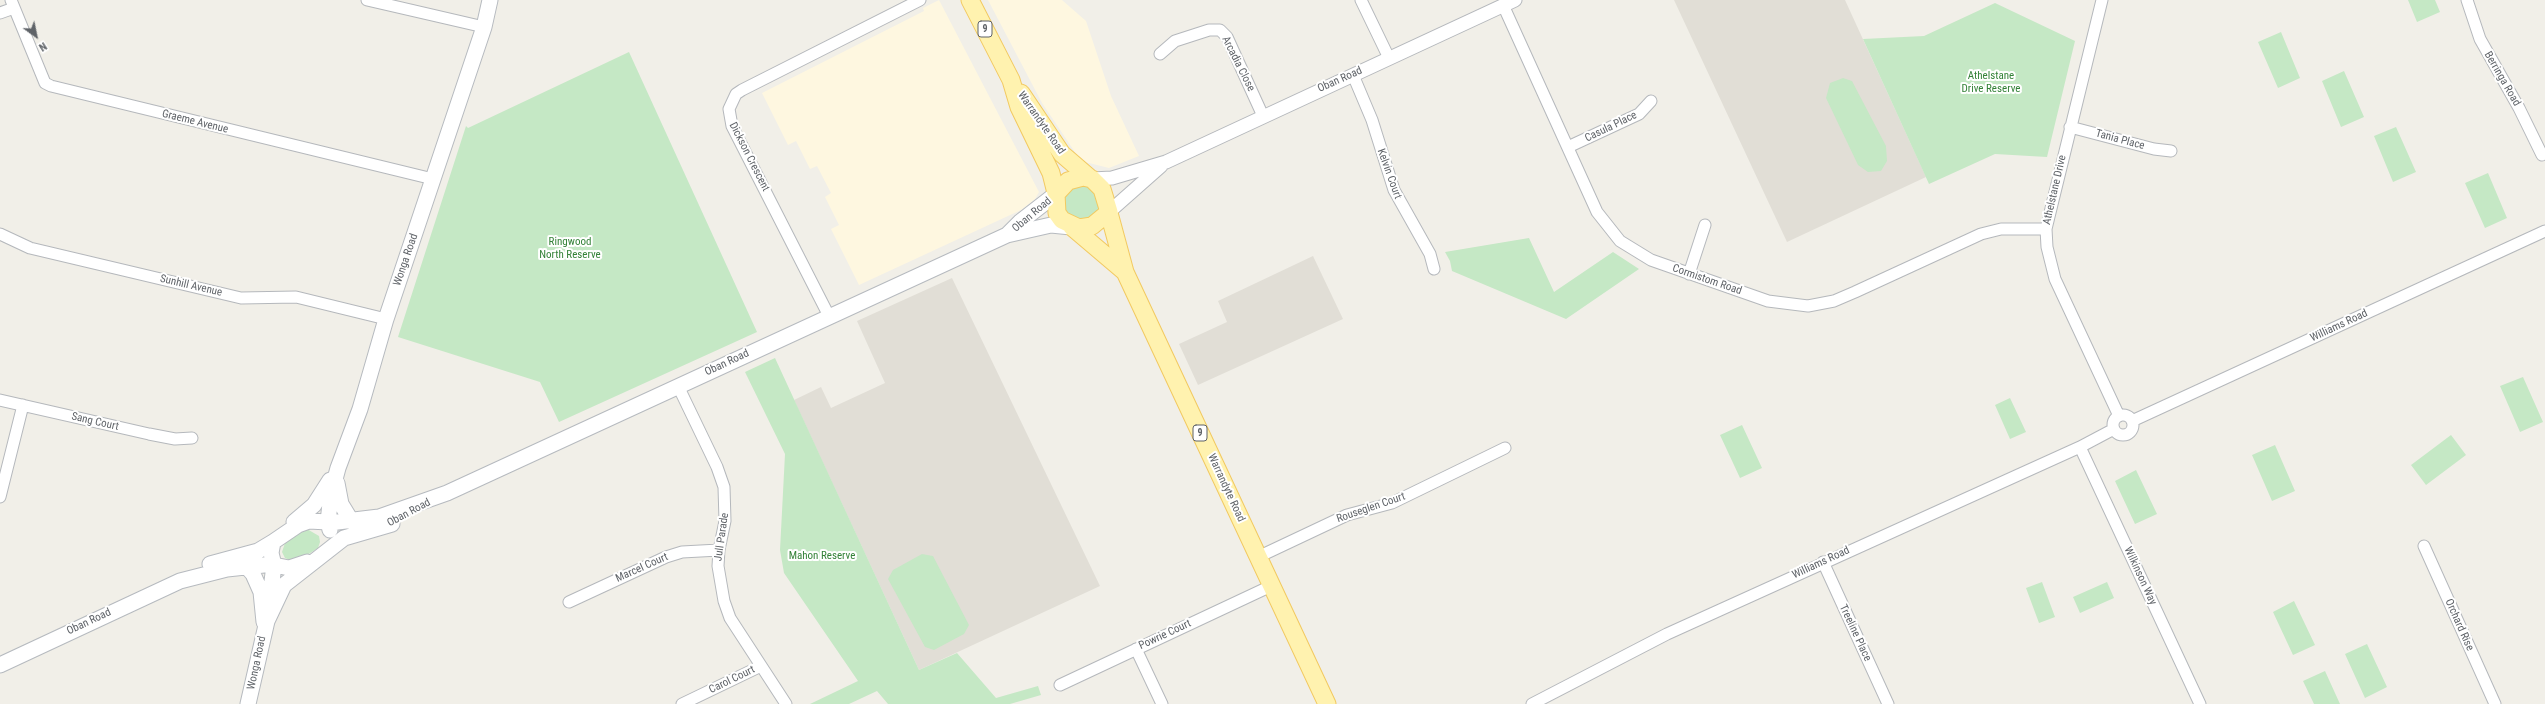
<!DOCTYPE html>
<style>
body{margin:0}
#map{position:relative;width:2545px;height:704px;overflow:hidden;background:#f1efe8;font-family:"Roboto Condensed",sans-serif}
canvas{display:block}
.north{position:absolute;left:16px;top:16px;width:40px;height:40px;-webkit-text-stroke:3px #fff;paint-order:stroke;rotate:147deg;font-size:11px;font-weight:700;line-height:16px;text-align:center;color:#5f6368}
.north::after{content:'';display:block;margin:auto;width:14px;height:18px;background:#5f6368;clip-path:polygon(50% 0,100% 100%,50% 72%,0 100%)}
</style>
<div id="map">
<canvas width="2545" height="704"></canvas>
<div class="north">N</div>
</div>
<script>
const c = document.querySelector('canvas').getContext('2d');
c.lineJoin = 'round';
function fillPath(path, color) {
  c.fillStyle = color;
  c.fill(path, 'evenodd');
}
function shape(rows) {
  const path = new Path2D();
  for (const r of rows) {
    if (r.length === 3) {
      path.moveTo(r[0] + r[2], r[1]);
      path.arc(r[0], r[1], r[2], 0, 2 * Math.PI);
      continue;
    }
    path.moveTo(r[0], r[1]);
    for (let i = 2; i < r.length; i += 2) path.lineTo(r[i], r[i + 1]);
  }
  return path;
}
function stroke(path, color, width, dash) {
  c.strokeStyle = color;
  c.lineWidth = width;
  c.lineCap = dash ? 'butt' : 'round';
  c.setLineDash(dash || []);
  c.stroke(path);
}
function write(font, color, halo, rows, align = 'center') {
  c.font = font + ' "Roboto Condensed",sans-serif';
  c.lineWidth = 4;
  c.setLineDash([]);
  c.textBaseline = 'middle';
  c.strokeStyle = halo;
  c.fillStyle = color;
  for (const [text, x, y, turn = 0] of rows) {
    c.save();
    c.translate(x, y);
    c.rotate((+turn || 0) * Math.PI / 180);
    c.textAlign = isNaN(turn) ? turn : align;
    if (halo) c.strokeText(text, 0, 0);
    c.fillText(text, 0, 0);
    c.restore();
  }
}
const commercial = shape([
 [939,0,1039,192,1035,199,1021,210,859,285,831,229,839,225,825,197,831,193,817,166,810,169,796,141,788,145,762,93,924,11,923,8],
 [988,0,1062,0,1086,21,1111,96,1139,156,1109,168,1081,161,1042,103]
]);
const education = shape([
 [1674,0,1845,0,1926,177,1787,242],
 [1313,256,1343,319,1198,385,1179,344,1227,322,1218,301],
 [952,278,1100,586,919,670,794,400,821,387,831,408,885,383,857,321]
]);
const green = shape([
 [2408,0,2435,0,2440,12,2417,22],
 [1995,3,2075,41,2047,157,1995,154,1929,184,1863,39,1924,36],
 [2281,32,2300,78,2278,88,2258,42],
 [629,52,757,332,559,422,540,382,398,337,466,126,468,128],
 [2344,71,2364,117,2341,127,2322,81],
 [1843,78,1852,81,1886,146,1887,161,1881,171,1868,172,1858,165,1826,98,1830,83],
 [2396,127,2416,172,2393,182,2374,136],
 [2488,173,2507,218,2485,228,2465,183],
 [1076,184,1093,188,1100,209,1093,218,1079,222,1063,210,1063,195],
 [1529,238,1554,292,1613,252,1639,269,1566,319,1452,271,1450,261,1445,252],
 [775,358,919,670,957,653,996,698,1038,686,1041,695,1010,704,888,704,877,691,849,704,810,704,858,681,784,573,780,550,785,454,745,372],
 [2523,377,2543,422,2520,432,2500,386],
 [2010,398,2026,432,2010,439,1995,405],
 [1742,425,1762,468,1740,478,1720,435],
 [2451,435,2466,455,2426,485,2411,465],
 [2275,445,2295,491,2272,501,2252,455],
 [2136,470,2157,514,2135,524,2115,481],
 [307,529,319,536,320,542,318,548,304,557,290,560,285,558,282,552,285,543,295,534],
 [922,554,933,556,969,625,964,634,934,650,925,647,888,579,893,570],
 [2042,582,2055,617,2039,623,2026,588],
 [2107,582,2114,598,2080,613,2073,597],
 [2294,601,2315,645,2293,655,2273,612],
 [2367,644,2387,687,2365,698,2345,654],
 [2325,671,2340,704,2314,704,2303,681]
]);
const minor = shape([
 [11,0,45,83,51,86,433,179],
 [367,0,484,27],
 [1361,0,1389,58],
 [2102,0,2046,229,2047,247,2055,279,2119,416],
 [2467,0,2480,39,2519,108,2542,155],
 [1503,5,1597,212,1620,241,1651,260,1768,301,1808,306,1834,301,1855,292,1981,234,2001,229,2046,229],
 [0,13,14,8],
 [1160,54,1175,41,1209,30,1220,30,1227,37,1263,116],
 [1353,75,1372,120,1394,190,1430,254,1434,269],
 [2070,127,2154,149,2171,151],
 [1568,147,1639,114,1651,101],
 [0,234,30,248,241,298,296,297,386,319],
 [1689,274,1705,225],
 [829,316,732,126,729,109,736,94,742,90,920,0],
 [678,386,717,467,724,487,725,521,719,550,718,566,724,601,730,618,786,704],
 [0,400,149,434,175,439,192,438],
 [2123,425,10],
 [2132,421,2545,231],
 [2080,447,2200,704],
 [0,497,23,405],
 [2424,546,2495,704],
 [1258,557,1347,515,1392,503,1505,448],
 [1823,562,1888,704],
 [569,602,666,557,682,552,719,550],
 [1136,649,1162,704],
 [1060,685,1271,586],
 [682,704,761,666],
 [1532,704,1667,634,2080,447,2114,429]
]);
const tertiary = shape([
 [1092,179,1112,178,1166,162,1515,0],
 [1109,212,1161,166]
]);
const secondary = shape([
 [1007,235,1020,222,1056,194],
 [337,483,341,504,352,522],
 [294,522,314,505,330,480],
 [328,522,331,494,338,468,360,409,386,319,484,27,490,0],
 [329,523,379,517,447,493,1007,235,1051,225,1071,227],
 [307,562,289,568,274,565,271,553,273,542,298,525,309,521,328,522,330,530],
 [210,564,258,551,273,542],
 [246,566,253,574,261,592,264,622],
 [269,606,274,565],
 [0,665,180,581,227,569,273,564],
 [248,704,267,621,284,585,344,538,392,524]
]);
const primary = shape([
 [970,0,1011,80,1019,107,1051,173,1056,193],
 [1021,93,1062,154,1091,179],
 [1083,177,1092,179,1102,189,1109,212,1092,226,1079,228,1062,220,1057,213,1056,194,1068,181,1083,177],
 [1109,213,1125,272,1327,704],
 [1072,227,1125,272]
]);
const shields = [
 [985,29,14],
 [1200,433,14]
];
const shieldNames = [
 ["9",985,29],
 ["9",1200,433]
];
const streetNames = [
 ["Arcadia Close",1238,64,63],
 ["Berringa Road",2502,79,60],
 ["Oban Road",1340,80,-24],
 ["Graeme Avenue",195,122,14],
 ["Warrandyte Road",1041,123,55],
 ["Casula Place",1611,127,-26],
 ["Tania Place",2120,140,15],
 ["Dickson Crescent",749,157,63],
 ["Kelvin Court",1389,174,70],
 ["Athelstane Drive",2055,190,-77],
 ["Oban Road",1032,215,-40],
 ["Wonga Road",406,260,-71],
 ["Cormistom Road",1707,280,19],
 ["Sunhill Avenue",191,286,13],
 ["Williams Road",2339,326,-25],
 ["Oban Road",727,363,-25],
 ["Sang Court",95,422,13],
 ["Warrandyte Road",1226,488,65],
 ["Rouseglen Court",1371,508,-19],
 ["Oban Road",409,513,-28],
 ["Jull Parade",722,537,-82],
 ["Williams Road",1821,563,-25],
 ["Marcel Court",642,568,-24],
 ["Wilkinson Way",2140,576,65],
 ["Oban Road",89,622,-25],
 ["Orchard Rise",2459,625,66],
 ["Treeline Place",1855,633,65],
 ["Powrie Court",1165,635,-25],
 ["Wonga Road",257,663,-78],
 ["Carol Court",732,680,-26]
];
const parkNames = [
 ["Athelstane",1991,76],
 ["Drive Reserve",1991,89],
 ["Ringwood",570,242],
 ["North Reserve",570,255],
 ["Mahon Reserve",822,556]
];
fillPath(commercial, '#fef7e0');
fillPath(education, '#e1ded6');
fillPath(green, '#c5e8c5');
stroke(minor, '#b5b8bc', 13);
stroke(tertiary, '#b5b8bc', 15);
stroke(secondary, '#b6babf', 17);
stroke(primary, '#f2c960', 19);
stroke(minor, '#fff', 11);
stroke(tertiary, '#fff', 13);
stroke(secondary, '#fff', 15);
stroke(primary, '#fff2af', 17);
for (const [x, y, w] of shields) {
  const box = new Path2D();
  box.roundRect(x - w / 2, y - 8, w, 16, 3);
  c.fillStyle = '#fff';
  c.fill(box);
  stroke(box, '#5f6368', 1);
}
write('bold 10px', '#5f6368', null, shieldNames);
write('11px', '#5f6368', '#fff', streetNames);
write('11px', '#348238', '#fff', parkNames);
</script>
